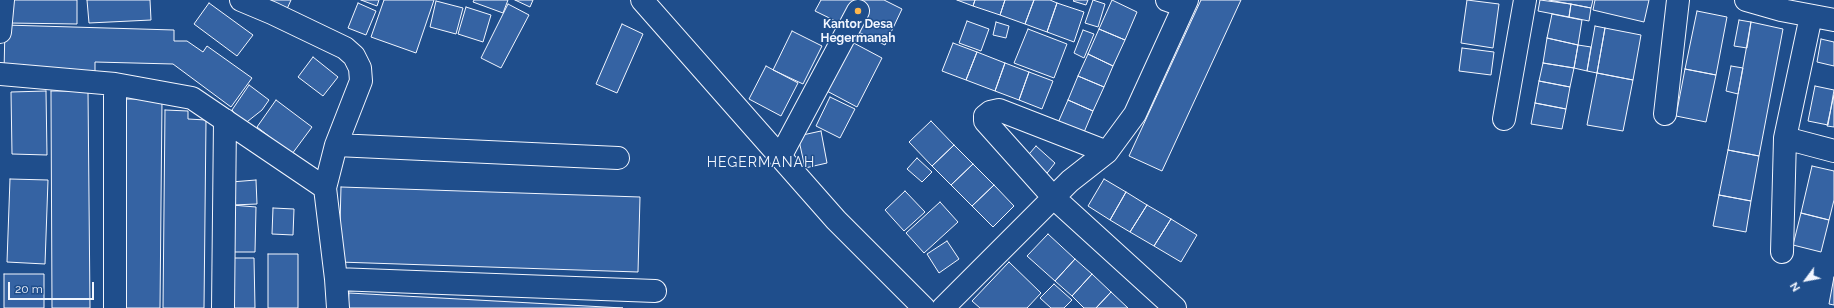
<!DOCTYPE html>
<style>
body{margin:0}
#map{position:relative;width:1834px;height:308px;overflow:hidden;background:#1f4e8c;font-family:Raleway,sans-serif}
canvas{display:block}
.north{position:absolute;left:1786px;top:260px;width:40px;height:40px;-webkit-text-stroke:3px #1f4e8c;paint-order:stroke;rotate:238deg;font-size:11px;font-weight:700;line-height:16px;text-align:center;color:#f2f6ff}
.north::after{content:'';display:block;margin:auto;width:14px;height:18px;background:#f2f6ff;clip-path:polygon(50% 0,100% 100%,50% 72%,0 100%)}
.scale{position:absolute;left:8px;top:282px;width:86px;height:18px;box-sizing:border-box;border:2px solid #f2f6ff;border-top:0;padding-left:5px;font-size:12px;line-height:14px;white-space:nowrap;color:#f2f6ff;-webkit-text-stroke:3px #1f4e8c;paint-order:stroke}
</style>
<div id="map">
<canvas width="1834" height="308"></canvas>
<div class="north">N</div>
<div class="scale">20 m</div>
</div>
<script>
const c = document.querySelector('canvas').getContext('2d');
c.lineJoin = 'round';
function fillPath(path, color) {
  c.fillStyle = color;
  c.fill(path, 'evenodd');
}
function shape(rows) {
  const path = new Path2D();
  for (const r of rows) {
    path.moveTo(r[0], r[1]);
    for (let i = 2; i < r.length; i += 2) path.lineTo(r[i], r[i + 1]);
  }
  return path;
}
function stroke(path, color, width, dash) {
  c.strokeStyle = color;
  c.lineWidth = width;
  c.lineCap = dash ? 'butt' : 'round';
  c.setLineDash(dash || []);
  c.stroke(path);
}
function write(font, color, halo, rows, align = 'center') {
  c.font = font + ' Raleway,sans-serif';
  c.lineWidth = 3;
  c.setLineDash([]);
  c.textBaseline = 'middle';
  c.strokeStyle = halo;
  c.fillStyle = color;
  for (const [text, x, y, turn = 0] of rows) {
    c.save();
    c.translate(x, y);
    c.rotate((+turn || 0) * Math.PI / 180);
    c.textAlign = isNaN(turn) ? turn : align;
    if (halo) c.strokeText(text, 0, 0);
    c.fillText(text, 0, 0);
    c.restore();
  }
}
const building = shape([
 [10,0,77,0,77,24,9,23,10,0],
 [87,0,150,0,151,20,89,23,87,0],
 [265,0,291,0,287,9,265,0],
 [361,0,379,0,377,6,361,0],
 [384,0,434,0,416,53,371,37,384,0],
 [474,0,508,0,503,13,473,2,474,0],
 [515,0,533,0,530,7,515,0],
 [821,0,884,0,902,9,885,45,815,11,821,0],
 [957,0,975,0,973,6,957,0],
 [975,0,1005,0,1000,15,973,6,975,0],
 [1005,0,1034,0,1025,24,1000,15,1005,0],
 [1034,0,1050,0,1057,3,1047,32,1025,24,1034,0],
 [1074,0,1088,0,1086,5,1073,1,1074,0],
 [1093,0,1105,4,1098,27,1085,23,1093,0],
 [1112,0,1137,12,1125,40,1099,29,1112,0],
 [1201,0,1241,0,1162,171,1129,156,1201,0],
 [1467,0,1499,4,1493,48,1461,43,1467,0],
 [1540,0,1571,4,1569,17,1538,11,1540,0],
 [1549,0,1593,0,1591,8,1549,0],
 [1595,0,1649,0,1644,22,1593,10,1595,0],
 [436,1,463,8,456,34,430,27,436,1],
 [209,3,253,35,237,56,194,24,209,3],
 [358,3,376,11,366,35,348,28,358,3],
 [1057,3,1084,12,1074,42,1047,32,1057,3],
 [508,4,529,15,501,68,481,58,508,4],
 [1571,4,1591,8,1589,21,1569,17,1571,4],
 [466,7,491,15,483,42,458,34,466,7],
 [1697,11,1727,17,1716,75,1685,69,1697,11],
 [1552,14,1582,20,1578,45,1547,38,1552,14],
 [1739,20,1751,22,1747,48,1734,46,1739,20],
 [967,21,989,29,981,51,959,43,967,21],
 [996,22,1009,26,1006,38,993,35,996,22],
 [1751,22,1783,29,1759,156,1728,150,1751,22],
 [622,24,643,34,617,93,596,84,622,24],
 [5,25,174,30,174,41,187,41,203,52,207,46,252,78,231,107,173,64,95,62,95,77,4,74,5,25],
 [1595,26,1605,28,1597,73,1587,71,1595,26],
 [1605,28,1641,35,1633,80,1597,73,1605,28],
 [1028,29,1067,44,1054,78,1014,63,1028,29],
 [1099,29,1125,40,1113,66,1088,54,1099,29],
 [1083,30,1094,34,1084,58,1074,53,1083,30],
 [792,31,822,46,803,84,773,70,792,31],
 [1547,38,1578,45,1574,68,1543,63,1547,38],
 [1821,39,1834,42,1834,66,1817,62,1821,39],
 [850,41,882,58,857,107,825,90,850,41],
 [953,43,977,52,966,80,942,71,953,43],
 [1578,45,1591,47,1587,71,1574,68,1578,45],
 [1462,48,1494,52,1491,75,1459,71,1462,48],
 [977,52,1005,63,995,91,966,80,977,52],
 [1088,54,1113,66,1104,87,1078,76,1088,54],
 [313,57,338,77,323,96,298,77,313,57],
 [1005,63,1029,72,1019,100,995,91,1005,63],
 [1543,63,1574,68,1570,87,1539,81,1543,63],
 [766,66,798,83,781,116,749,99,766,66],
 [1731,66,1743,68,1738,94,1726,91,1731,66],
 [1685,69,1716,75,1706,122,1676,116,1685,69],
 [1029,72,1053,81,1042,109,1019,100,1029,72],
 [1597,73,1633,80,1623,131,1587,125,1597,73],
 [1078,76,1104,87,1093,111,1068,100,1078,76],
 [1539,81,1570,87,1566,109,1535,103,1539,81],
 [249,85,269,100,262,110,243,125,232,110,249,85],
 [1815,86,1834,90,1828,125,1808,121,1815,86],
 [46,91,47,155,12,154,11,92,46,91],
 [51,91,88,91,90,308,52,308,51,91],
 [1834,95,1834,127,1827,126,1834,95],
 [830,97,855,109,840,138,816,126,830,97],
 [125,99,162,99,160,308,123,308,125,99],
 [276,100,312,127,292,154,257,127,276,100],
 [1068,100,1093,111,1082,137,1057,125,1068,100],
 [1535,103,1566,109,1562,129,1531,124,1535,103],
 [165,110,188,111,188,119,206,120,204,308,163,308,165,110],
 [931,121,954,145,932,166,909,142,931,121],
 [821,131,827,163,805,168,798,136,821,131],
 [954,145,973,164,951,185,932,166,954,145],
 [1036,146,1055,163,1044,177,1024,160,1036,146],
 [1728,150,1759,156,1751,201,1719,195,1728,150],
 [917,158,932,172,922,182,907,169,917,158],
 [973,164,994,185,972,206,951,185,973,164],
 [1812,166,1834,171,1834,200,1829,220,1801,213,1812,166],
 [10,179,48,180,45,264,7,262,10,179],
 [1104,179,1126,192,1110,220,1088,206,1104,179],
 [256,180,257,204,232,205,231,182,256,180],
 [994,185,1014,206,993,227,972,206,994,185],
 [341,187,640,197,638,272,339,262,341,187],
 [905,191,925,212,904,231,885,210,905,191],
 [1126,192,1147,205,1130,232,1110,220,1126,192],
 [1719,195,1751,201,1746,232,1713,226,1719,195],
 [940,202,958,222,924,253,906,233,940,202],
 [232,205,256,207,255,252,230,252,232,205],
 [1147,205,1171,219,1154,246,1130,232,1147,205],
 [273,208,294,209,293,235,272,234,273,208],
 [1801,213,1829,220,1821,252,1793,245,1801,213],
 [1171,219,1197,235,1181,262,1154,246,1171,219],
 [1048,234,1075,259,1055,281,1027,256,1048,234],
 [947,241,959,259,939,273,927,254,947,241],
 [268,254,298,254,298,308,268,308,268,254],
 [231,258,254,258,255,308,231,308,231,258],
 [1075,259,1092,274,1072,296,1055,281,1075,259],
 [1009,262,1041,293,1027,308,980,308,972,301,1009,262],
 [4,274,44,274,44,308,4,308,4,274],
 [1092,274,1111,292,1096,308,1084,308,1072,296,1092,274],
 [1834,277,1834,305,1829,304,1834,277],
 [1054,284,1072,300,1064,308,1051,308,1040,298,1054,284],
 [1111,292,1128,308,1096,308,1111,292],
 [349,293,623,308,348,308,349,293]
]);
const street = shape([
 [241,0,272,13,345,48,354,56,360,68,361,81,336,145,325,188,336,279,338,308],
 [1167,0,1184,6],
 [1746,0,1781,10,1834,20],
 [0,32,3,0],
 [0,74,115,84,192,98,325,188],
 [115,84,115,308],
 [1665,114,1678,0],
 [1504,119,1525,0],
 [1785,138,1834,151],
 [336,145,618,158],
 [1107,152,999,110,990,112,985,116,985,121,1053,197,1175,308],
 [780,157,858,11],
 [1782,252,1785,138,1811,16],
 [336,279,655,291],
 [223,308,225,120],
 [943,308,1070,181,1107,152,1135,114,1187,0]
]);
const secondary = shape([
 [642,0,836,220,924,308]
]);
const markers = [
 [858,11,4,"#ffb74d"]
];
const poiNames = [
 ["Kantor Desa",858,24],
 ["Hegermanah",858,38]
];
const quarterNames = [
 ["HEGERMANAH",761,163]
];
fillPath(building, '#3563a3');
stroke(building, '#f2f6ff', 1);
stroke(street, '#f2f6ff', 24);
stroke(secondary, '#f2f6ff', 24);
stroke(street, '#1f4e8c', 22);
stroke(secondary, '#1f4e8c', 22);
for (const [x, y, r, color] of markers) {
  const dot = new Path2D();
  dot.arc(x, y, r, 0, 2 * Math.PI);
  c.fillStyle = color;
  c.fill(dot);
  stroke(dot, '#1f4e8c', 1.5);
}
write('bold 12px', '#f2f6ff', '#1f4e8c', poiNames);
c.letterSpacing = '1px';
write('14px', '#f2f6ff', '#1f4e8c', quarterNames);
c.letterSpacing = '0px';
</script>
